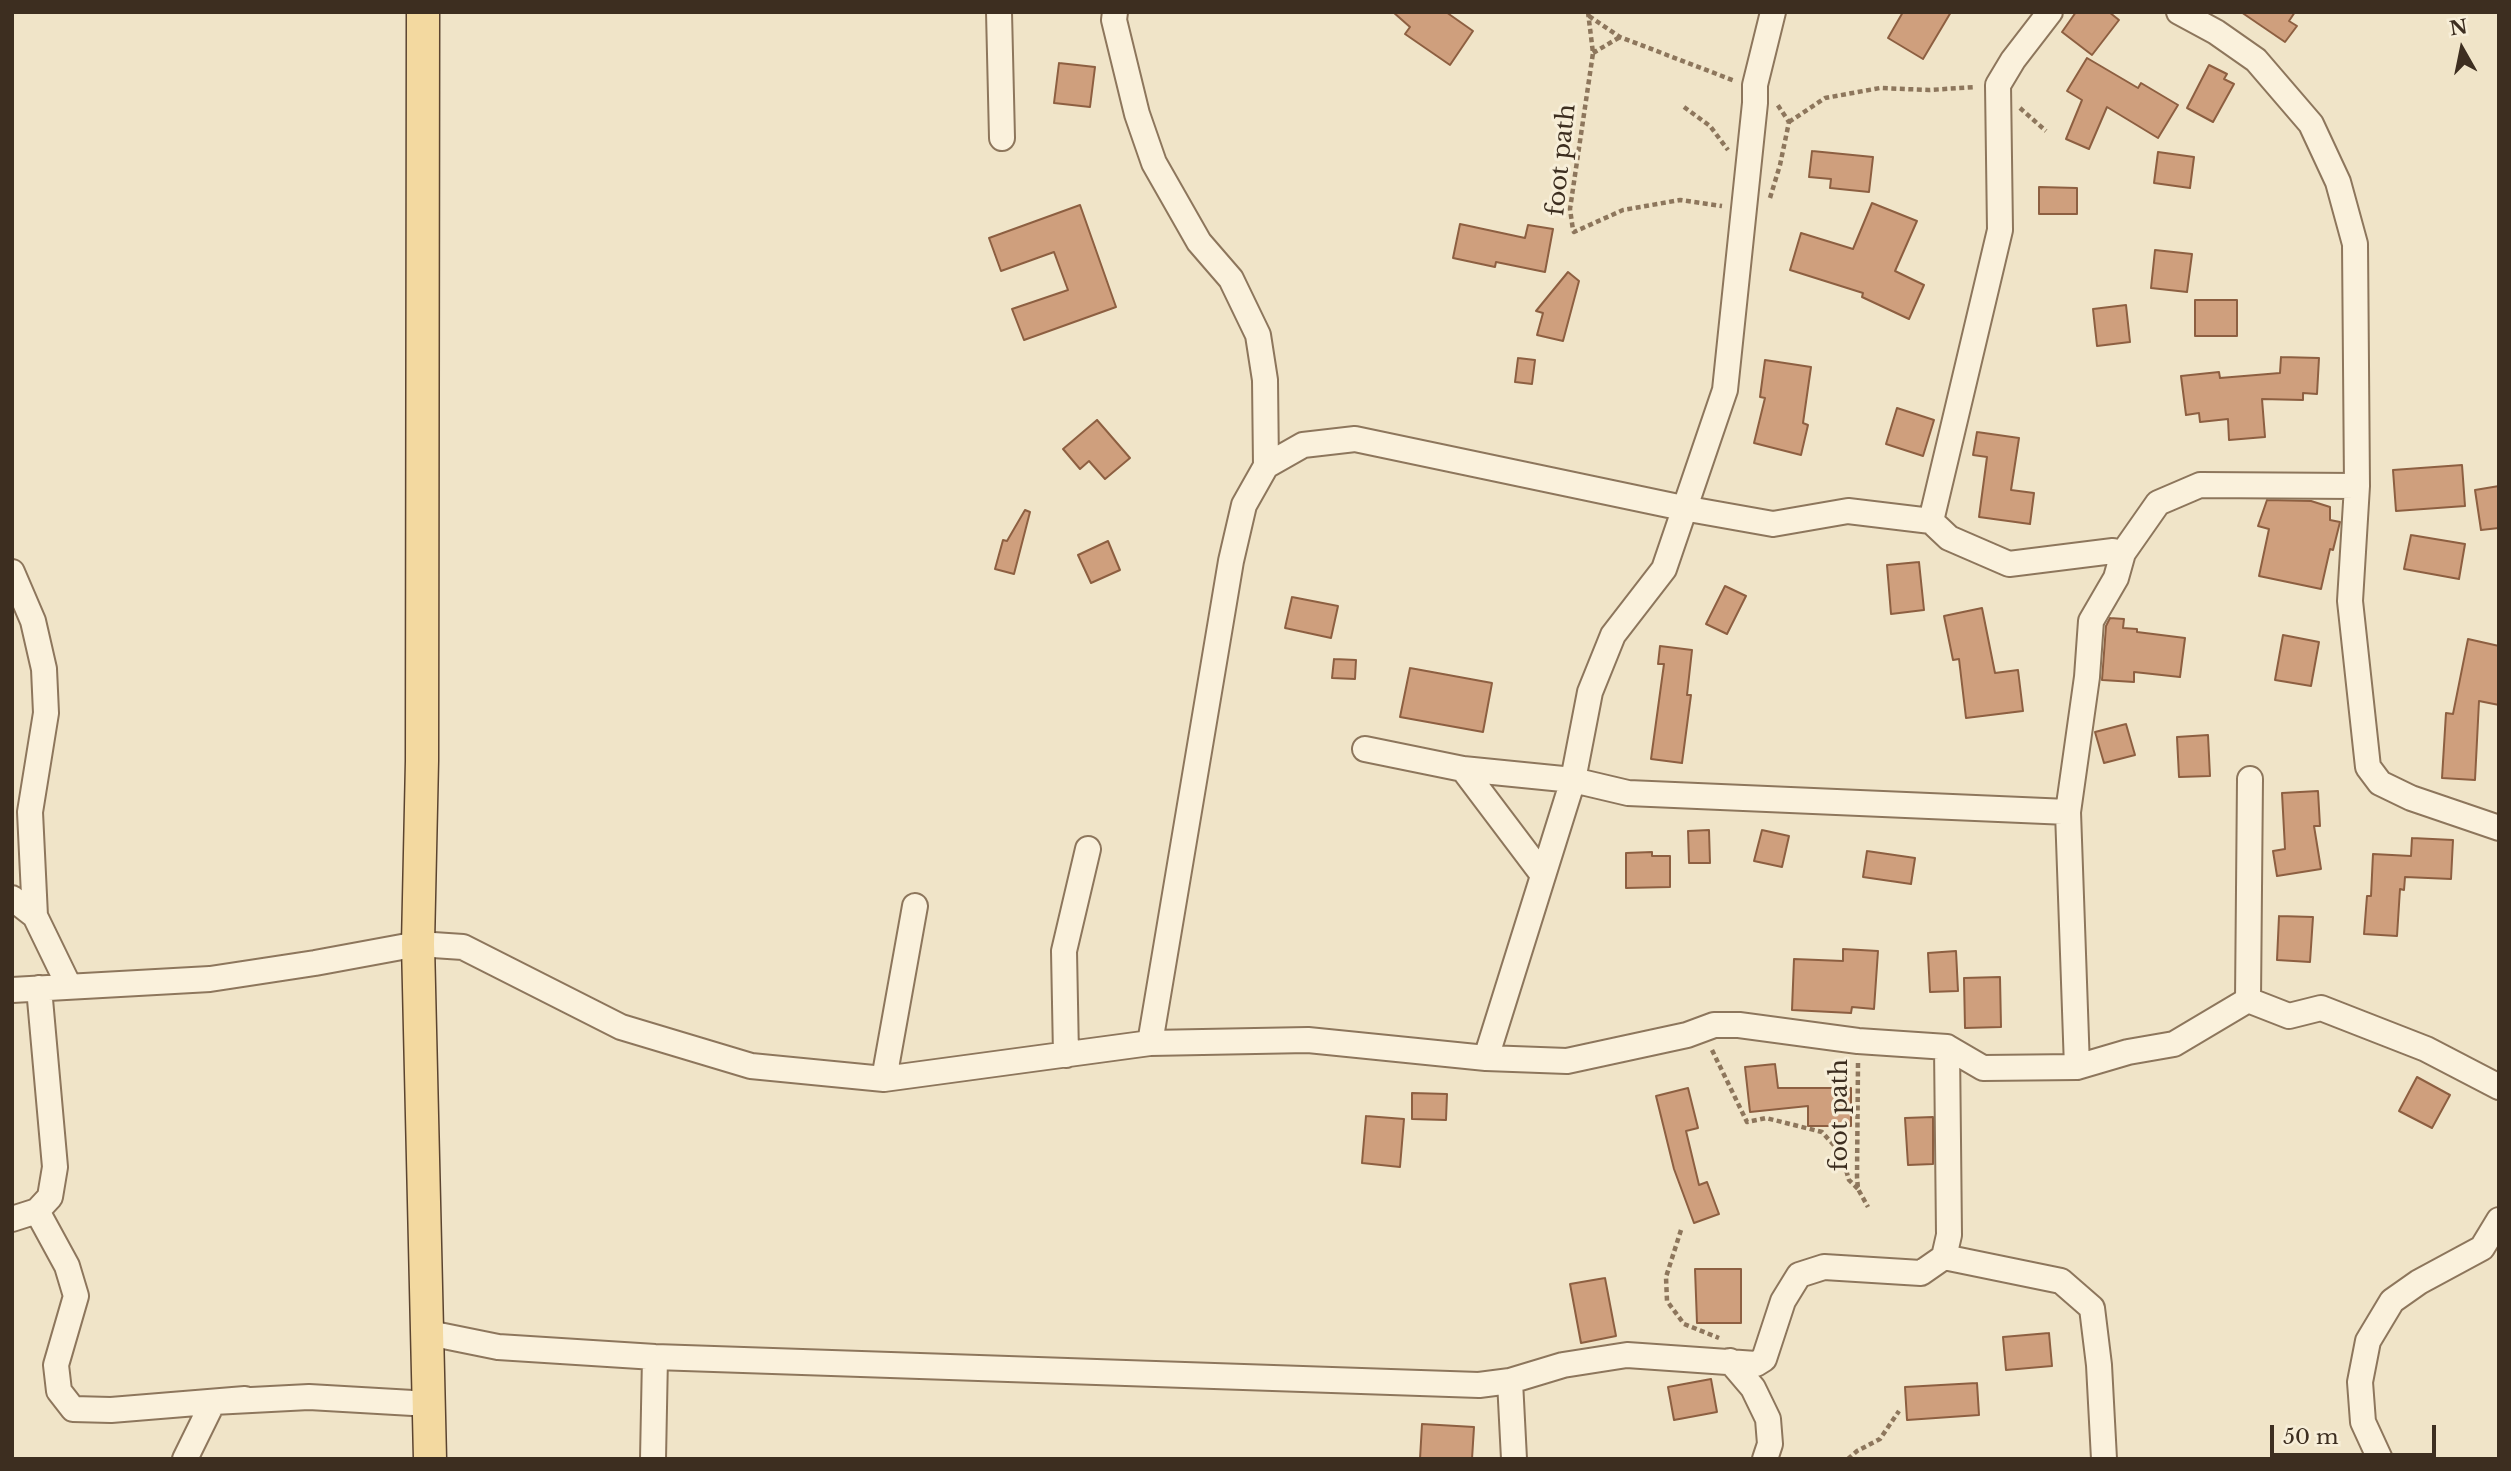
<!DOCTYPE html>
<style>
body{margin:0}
#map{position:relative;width:2511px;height:1471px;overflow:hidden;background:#f0e4c8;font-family:"Libre Baskerville",serif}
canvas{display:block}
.frame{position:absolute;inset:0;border:14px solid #3d2e20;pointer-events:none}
.north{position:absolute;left:2427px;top:14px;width:70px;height:70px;-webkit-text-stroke:5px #f7eed8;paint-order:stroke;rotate:351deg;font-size:19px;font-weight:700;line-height:28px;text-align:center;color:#3d2e20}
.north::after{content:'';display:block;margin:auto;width:24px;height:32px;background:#3d2e20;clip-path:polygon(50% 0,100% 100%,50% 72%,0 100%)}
.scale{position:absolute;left:2270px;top:1425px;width:166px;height:32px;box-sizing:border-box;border:4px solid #3d2e20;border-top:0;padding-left:9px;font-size:21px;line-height:24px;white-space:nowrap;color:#3d2e20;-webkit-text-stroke:5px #f7eed8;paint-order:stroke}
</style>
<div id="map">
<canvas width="2511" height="1471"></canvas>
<div class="frame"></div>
<div class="north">N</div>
<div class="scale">50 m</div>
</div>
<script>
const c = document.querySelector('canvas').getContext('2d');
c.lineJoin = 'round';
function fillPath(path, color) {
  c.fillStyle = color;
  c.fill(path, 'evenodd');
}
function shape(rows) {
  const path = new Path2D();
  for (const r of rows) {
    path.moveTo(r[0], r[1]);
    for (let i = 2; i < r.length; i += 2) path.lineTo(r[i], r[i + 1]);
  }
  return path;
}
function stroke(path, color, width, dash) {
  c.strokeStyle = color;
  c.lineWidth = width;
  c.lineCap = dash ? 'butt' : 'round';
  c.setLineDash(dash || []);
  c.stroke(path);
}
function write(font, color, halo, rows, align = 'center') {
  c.font = font + ' "Libre Baskerville",serif';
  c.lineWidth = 6;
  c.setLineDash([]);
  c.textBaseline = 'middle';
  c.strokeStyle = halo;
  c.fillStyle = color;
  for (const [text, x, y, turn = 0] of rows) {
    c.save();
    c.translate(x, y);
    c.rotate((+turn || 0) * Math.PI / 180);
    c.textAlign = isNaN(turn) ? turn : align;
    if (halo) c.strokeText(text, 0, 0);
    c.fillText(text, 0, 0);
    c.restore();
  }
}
const building = shape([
 [1393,12,1446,12,1473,31,1450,65,1405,34,1410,27,1393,12],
 [1903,12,1951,12,1923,59,1888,38,1903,12],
 [2076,12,2109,12,2119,20,2092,55,2062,32,2076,12],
 [2241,12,2295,12,2289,21,2297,26,2285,42,2241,12],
 [2087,58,2138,88,2141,83,2178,105,2158,138,2107,107,2089,149,2066,139,2082,100,2067,91,2087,58],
 [1059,63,1095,67,1090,107,1054,103,1059,63],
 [2209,65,2227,74,2224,79,2234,84,2213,122,2187,108,2209,65],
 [1812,151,1873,157,1869,192,1830,188,1831,179,1809,177,1812,151],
 [2158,152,2194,157,2190,188,2154,183,2158,152],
 [2039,187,2077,188,2077,214,2039,214,2039,187],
 [1872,203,1917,221,1895,271,1924,285,1909,319,1862,297,1863,293,1790,270,1801,233,1853,249,1872,203],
 [1080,205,1116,307,1024,340,1012,309,1068,290,1054,252,1001,271,989,238,1080,205],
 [1460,224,1525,238,1528,225,1553,229,1545,272,1496,262,1495,267,1453,258,1460,224],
 [2155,250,2192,254,2187,292,2151,288,2155,250],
 [1568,272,1579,281,1563,341,1537,335,1543,313,1536,311,1568,272],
 [2195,300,2237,300,2237,336,2195,336,2195,300],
 [2126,305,2130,342,2097,346,2093,309,2126,305],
 [2281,357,2319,358,2317,394,2303,393,2303,400,2262,399,2265,437,2229,440,2228,419,2200,422,2199,413,2186,415,2181,376,2219,372,2220,378,2280,373,2281,357],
 [1518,358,1535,360,1532,384,1515,382,1518,358],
 [1765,360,1811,367,1803,423,1808,425,1801,455,1754,443,1765,398,1760,397,1765,360],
 [1897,408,1934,420,1923,456,1886,444,1897,408],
 [1097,420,1130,458,1105,479,1089,461,1080,469,1063,449,1097,420],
 [1977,432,2019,438,2011,490,2034,493,2030,524,1979,517,1987,457,1973,455,1977,432],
 [2462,465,2465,506,2396,511,2393,470,2462,465],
 [2499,486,2499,528,2481,530,2475,490,2499,486],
 [2267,500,2311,501,2330,507,2330,520,2340,522,2333,550,2330,549,2321,589,2259,576,2269,529,2258,526,2267,500],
 [1025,510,1030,512,1014,574,995,569,1003,540,1007,541,1025,510],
 [2411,535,2465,544,2459,579,2404,569,2411,535],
 [1108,541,1120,570,1091,583,1078,555,1108,541],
 [1919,562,1924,610,1891,614,1887,565,1919,562],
 [1725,586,1746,596,1727,634,1706,624,1725,586],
 [1292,597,1338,606,1331,638,1285,628,1292,597],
 [1982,608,1995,673,2018,670,2023,711,1966,718,1959,659,1953,660,1944,616,1982,608],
 [2110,618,2124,619,2123,628,2137,629,2137,632,2185,638,2180,677,2134,672,2134,682,2102,680,2106,626,2110,618],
 [2283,635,2319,642,2311,686,2275,680,2283,635],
 [2468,639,2499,646,2499,705,2479,701,2475,780,2442,778,2446,713,2453,714,2468,639],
 [1660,646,1692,650,1687,695,1691,695,1682,763,1651,759,1664,664,1658,664,1660,646],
 [1334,659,1356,660,1355,679,1332,678,1334,659],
 [1410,668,1492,683,1483,732,1400,717,1410,668],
 [2126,724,2135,755,2104,763,2095,732,2126,724],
 [2208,735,2210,776,2179,777,2177,737,2208,735],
 [2318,791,2320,826,2314,826,2321,869,2277,876,2273,851,2285,849,2282,793,2318,791],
 [1709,830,1710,863,1689,863,1688,831,1709,830],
 [1762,830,1789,836,1782,867,1754,861,1762,830],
 [2412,838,2453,840,2451,879,2405,877,2404,890,2400,889,2397,936,2364,934,2367,896,2371,896,2373,854,2411,856,2412,838],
 [1867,851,1915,858,1911,884,1863,877,1867,851],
 [1652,852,1652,856,1670,856,1670,887,1626,888,1626,853,1652,852],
 [2279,916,2313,917,2310,962,2277,960,2279,916],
 [1843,949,1878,951,1874,1009,1852,1007,1851,1013,1792,1010,1794,959,1843,961,1843,949],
 [1956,951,1958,991,1930,992,1928,953,1956,951],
 [2000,977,2001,1027,1965,1028,1964,978,2000,977],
 [1775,1064,1778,1088,1851,1088,1851,1126,1808,1126,1808,1106,1750,1112,1745,1067,1775,1064],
 [2417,1077,2450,1095,2432,1128,2399,1111,2417,1077],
 [1688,1088,1698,1128,1686,1131,1699,1185,1707,1182,1719,1214,1694,1223,1674,1169,1656,1096,1688,1088],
 [1412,1093,1447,1094,1446,1120,1412,1119,1412,1093],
 [1366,1116,1404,1119,1400,1167,1362,1163,1366,1116],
 [1933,1117,1933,1164,1908,1165,1905,1118,1933,1117],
 [1695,1269,1741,1269,1741,1323,1697,1323,1695,1269],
 [1605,1278,1616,1336,1581,1343,1570,1284,1605,1278],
 [2049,1333,2052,1366,2006,1370,2003,1337,2049,1333],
 [1711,1379,1717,1412,1674,1420,1668,1387,1711,1379],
 [1977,1383,1979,1415,1907,1420,1905,1387,1977,1383],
 [1422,1424,1474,1427,1472,1459,1420,1459,1422,1424]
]);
const path = shape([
 [1588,12,1593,53,1570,209,1573,230,1574,232,1623,210,1680,200,1722,206],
 [1589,16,1620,37,1735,81],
 [1593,53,1620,37],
 [1684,107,1710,126,1728,150],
 [2020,108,2046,131],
 [1789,122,1825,98,1880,88,1929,90,1976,87],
 [1770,198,1780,165,1789,122,1777,104],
 [1712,1050,1747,1122,1766,1118,1822,1132,1841,1153,1849,1180,1858,1189],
 [1858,1063,1857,1177,1858,1189,1868,1207],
 [1681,1230,1666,1277,1667,1301,1684,1324,1719,1338],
 [1848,1459,1857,1451,1880,1439,1899,1411]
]);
const minor = shape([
 [999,12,1002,138],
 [1115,12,1114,20,1137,114,1154,163,1199,242,1231,279,1258,335,1265,380,1266,466],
 [2179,12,2216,32,2256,60,2311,124,2338,182,2355,244,2357,486,2350,601,2368,767,2380,783,2411,798,2499,828],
 [1931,521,2000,230,1998,85,2013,60,2050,12],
 [12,572,33,621,44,669,46,713,30,812,35,916],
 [1365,749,1463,769,1573,780,1628,793,2068,812],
 [1463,769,1543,875],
 [12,898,35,916,69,986],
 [12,990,210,979,315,963,418,944,463,947,621,1027,751,1066,884,1079,1150,1043,1308,1040,1486,1058,1567,1061,1687,1035,1714,1025,1739,1025,1858,1041,1947,1047,1983,1068,2077,1067,2128,1052,2174,1044,2248,1000,2289,1016,2321,1008,2426,1049,2499,1087],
 [2248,1000,2250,779],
 [1150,1043,1231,561,1244,505,1266,466,1303,445,1355,439,1683,508,1773,524,1848,511,1931,521,1949,538,2009,564,2113,551,2123,553],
 [1066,1055,1064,951,1088,849],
 [1486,1058,1573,780,1590,692,1613,635,1664,569,1725,390,1755,103,1755,85,1773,12],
 [2077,1067,2068,812,2087,677,2091,621,2116,578,2123,553,2158,503,2200,485,2357,486],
 [884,1079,915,906],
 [37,1211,67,1266,76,1296,56,1365,59,1391,73,1409,111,1410,245,1399],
 [12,1219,37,1211,50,1197,55,1167,39,988],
 [1944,1257,2061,1281,2092,1308,2099,1365,2104,1459],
 [429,1333,498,1347,655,1357,1479,1385,1510,1381,1563,1365,1627,1355,1756,1364,1764,1359,1783,1301,1799,1275,1824,1267,1921,1273,1944,1257,1949,1235,1947,1047],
 [1730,1361,1753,1388,1768,1419,1770,1444,1765,1459],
 [1510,1381,1514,1459],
 [185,1459,213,1402,309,1397,430,1404],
 [653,1459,655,1357],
 [2380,1459,2363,1422,2360,1382,2368,1341,2392,1301,2419,1282,2482,1248,2499,1220]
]);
const major = shape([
 [423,12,422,761,418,944,430,1459]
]);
const streetNames = [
 ["foot path",1562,160,-84],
 ["foot path",1840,1115,-90]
];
fillPath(building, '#cf9f7d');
stroke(building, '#8d5f41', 2);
stroke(minor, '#8d765c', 28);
stroke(major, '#5b4430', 35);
stroke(path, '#8d765c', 4.5, [5, 3.5]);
stroke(minor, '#faf1dc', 24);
stroke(major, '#f3d9a0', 32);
write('24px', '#3d2e20', '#f7eed8', streetNames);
</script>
